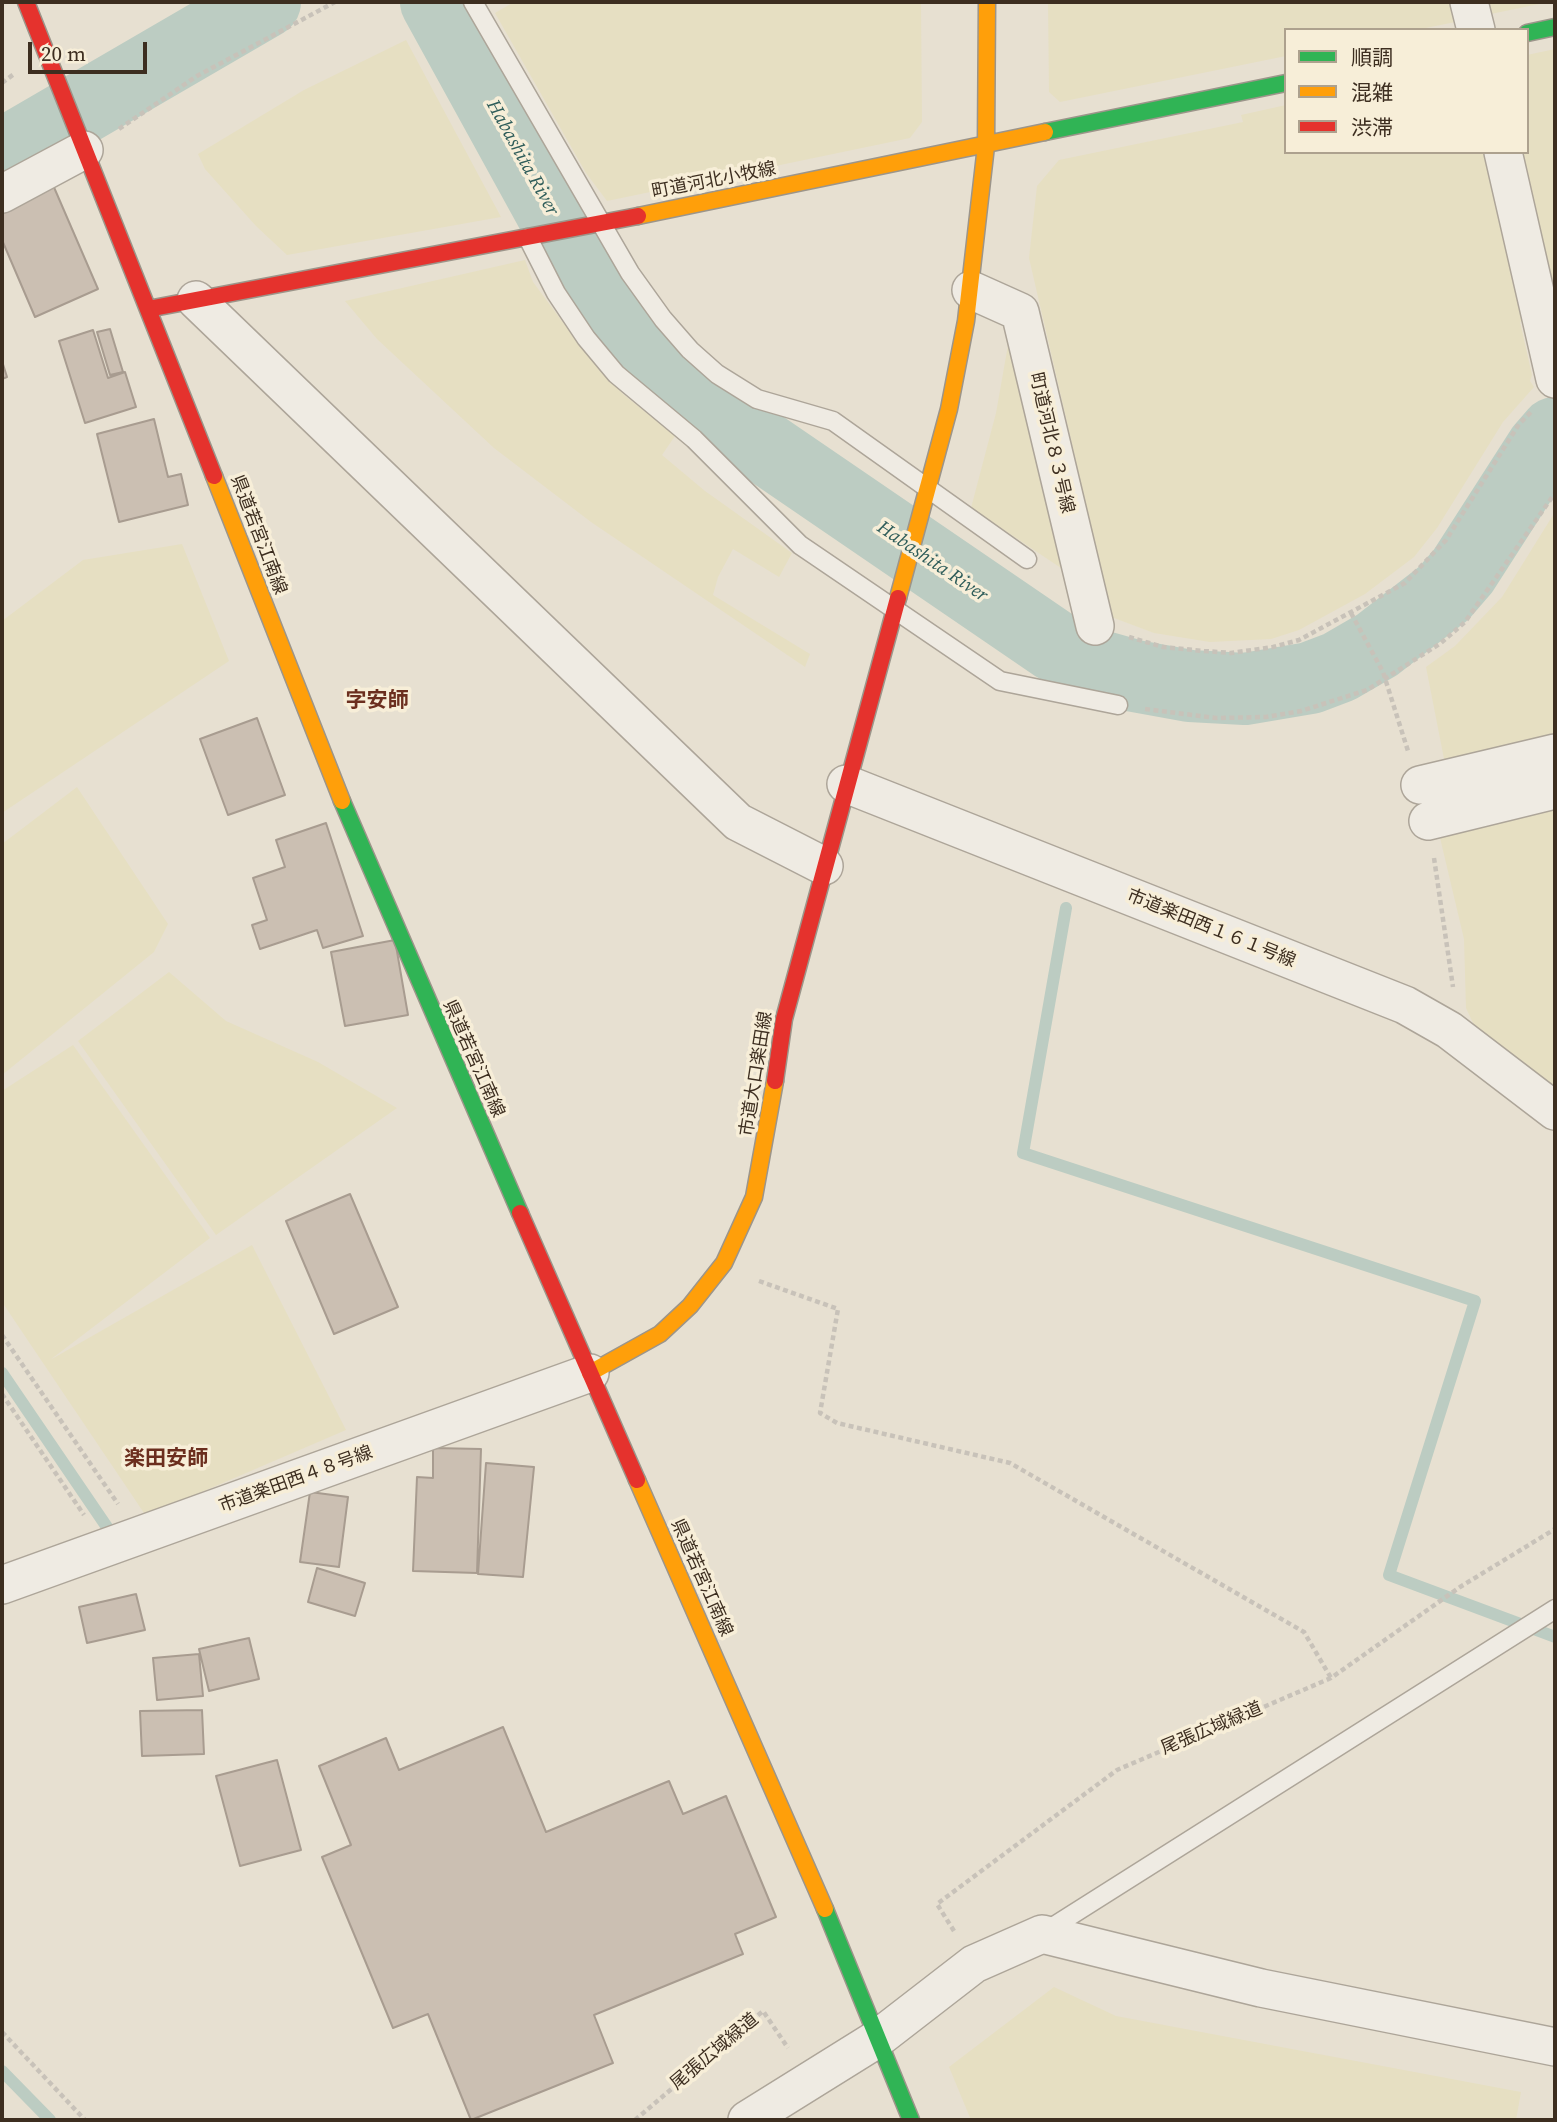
<!DOCTYPE html>
<meta charset="utf-8">
<style>
body{margin:0}
#map{position:relative;width:1557px;height:2122px;overflow:hidden;background:#e7e0d1;font-family:"Source Serif 4","Noto Sans JP",serif}
canvas{display:block}
.frame{position:absolute;inset:0;border:4px solid #3d2e20;pointer-events:none}
.legend{position:absolute;left:1284px;top:28px;width:245px;height:126px;box-sizing:border-box;background:#f7eed8;border:2px solid #ada18e;margin:0;padding:9px 12px;list-style:none;font-size:21px;color:#3d2e20}
.legend li{display:flex;align-items:center;gap:14px;height:35px}
.legend b{width:35px;border:2px solid #ada18e}
.scale{position:absolute;left:28px;top:42px;width:119px;height:32px;box-sizing:border-box;border:4px solid #3d2e20;border-top:0;padding-left:9px;font-size:21px;line-height:24px;white-space:nowrap;color:#3d2e20;-webkit-text-stroke:5px #f7eed8;paint-order:stroke}
</style>
<div id="map">
<canvas width="1557" height="2122"></canvas>
<div class="frame"></div>
<ul class="legend">
<li><b style="height:9px;background:#30b455"></b>順調</li>
<li><b style="height:9px;background:#ff9f0a"></b>混雑</li>
<li><b style="height:9px;background:#e5322d"></b>渋滞</li>
</ul>
<div class="scale">20 m</div>
</div>
<script>
const c = document.querySelector('canvas').getContext('2d');
c.lineJoin = 'round';
function fillPath(path, color) {
  c.fillStyle = color;
  c.fill(path, 'evenodd');
}
function shape(rows) {
  const path = new Path2D();
  for (const r of rows) {
    path.moveTo(r[0], r[1]);
    for (let i = 2; i < r.length; i += 2) path.lineTo(r[i], r[i + 1]);
  }
  return path;
}
function stroke(path, color, width, dash) {
  c.strokeStyle = color;
  c.lineWidth = width;
  c.lineCap = dash ? 'butt' : 'round';
  c.setLineDash(dash || []);
  c.stroke(path);
}
function write(font, color, halo, rows, align = 'center') {
  c.font = font + ' "Source Serif 4","Noto Sans JP",serif';
  c.lineWidth = 7;
  c.setLineDash([]);
  c.textBaseline = 'middle';
  c.strokeStyle = halo;
  c.fillStyle = color;
  for (const [text, x, y, turn = 0] of rows) {
    c.save();
    c.translate(x, y);
    c.rotate((+turn || 0) * Math.PI / 180);
    c.textAlign = isNaN(turn) ? turn : align;
    if (halo) c.strokeText(text, 0, 0);
    c.fillText(text, 0, 0);
    c.restore();
  }
}
const farmland = shape([
 [514,2,921,2,922,122,910,138,607,201,586,173,495,13],
 [1048,2,1456,2,1460,21,1416,30,1286,30,1286,56,1060,102,1049,92],
 [1478,2,1549,2,1481,16],
 [406,40,501,217,287,255,256,226,205,169,198,154,304,90],
 [1555,49,1555,341,1513,152,1527,152,1527,55],
 [1286,105,1286,152,1490,152,1529,319,1520,322,1532,375,1530,381,1534,387,1503,422,1437,528,1414,557,1365,594,1299,630,1271,639,1210,642,1154,633,1106,615,1071,463,1076,461,1029,258,1037,186,1059,160,1243,122,1241,115],
 [525,260,533,282,576,340,623,394,675,436,662,455,705,491,792,553,779,577,733,549,718,577,713,595,810,654,805,667,591,522,494,448,377,339,345,301],
 [1010,334,1067,572,971,508,996,413],
 [1555,512,1555,745,1446,769,1426,667,1455,646,1502,597],
 [182,544,229,661,2,813,2,621,83,560],
 [77,787,168,924,154,952,2,1075,2,844],
 [1555,798,1555,1092,1474,1025,1466,1008,1464,939,1437,825],
 [169,972,226,1021,318,1062,397,1108,216,1235,78,1041],
 [73,1045,210,1238,50,1360,252,1245,346,1430,146,1516,2,1302,2,1091],
 [1054,1987,1116,2016,1521,2092,1516,2120,971,2120,949,2067]
]);
const stream = shape([
 [1066,908,1023,1153,1475,1301,1389,1575,1555,1637],
 [2,1373,111,1533],
 [2,2071,50,2120]
]);
const river = shape([
 [436,2,607,313,630,345,657,374,1055,646,1096,665,1135,676,1190,686,1245,689,1310,678,1339,667,1377,645,1444,593,1463,571,1542,448,1555,433],
 [2,155,265,2]
]);
const building = shape([
 [53,185,98,289,35,317,2,240,2,207,53,185],
 [110,329,123,372,110,375,97,332,110,329],
 [93,330,108,378,125,372,136,407,85,423,59,341,93,330],
 [2,361,7,377,2,379,2,361],
 [154,419,168,477,181,474,188,505,119,522,97,434,154,419],
 [257,718,285,795,228,815,200,739,257,718],
 [326,823,363,936,323,948,317,930,260,949,252,925,267,920,253,878,285,867,276,840,326,823],
 [395,940,408,1015,345,1026,331,952,395,940],
 [350,1194,398,1307,334,1334,286,1221,350,1194],
 [433,1448,481,1449,477,1573,413,1571,417,1477,433,1478,433,1448],
 [486,1463,534,1467,523,1577,478,1574,486,1463],
 [310,1492,348,1497,339,1567,300,1562,310,1492],
 [317,1568,365,1583,355,1616,308,1602,317,1568],
 [136,1594,145,1630,87,1643,79,1607,136,1594],
 [249,1638,259,1679,209,1691,199,1649,249,1638],
 [199,1654,203,1696,157,1700,153,1658,199,1654],
 [202,1710,204,1754,142,1756,140,1711,202,1710],
 [503,1727,546,1832,669,1781,683,1814,726,1796,776,1917,735,1934,743,1954,594,2015,613,2063,471,2120,428,2014,393,2028,322,1857,351,1845,319,1766,386,1738,399,1770,503,1727],
 [277,1760,301,1850,240,1866,216,1776,277,1760]
]);
const path = shape([
 [2,83,14,74],
 [119,129,197,76,335,2],
 [1351,613,1383,672,1408,751],
 [1129,637,1163,647,1204,651,1231,653,1273,647,1299,640,1405,583,1446,540,1519,424,1532,411],
 [1145,709,1216,718,1266,717,1301,711,1367,690,1441,643,1465,622,1555,493],
 [1434,858,1453,987],
 [759,1281,838,1309,820,1413,837,1423,1010,1463,1304,1632,1331,1678],
 [2,1335,118,1504],
 [2,1394,84,1515],
 [954,1931,937,1904,1117,1770,1331,1678,1460,1587,1555,1529],
 [2,2032,85,2120],
 [635,2120,763,2011,788,2048]
]);
const lane = shape([
 [473,2,630,273,663,319,690,350,717,374,757,399,833,421,1027,559],
 [528,238,556,293,586,338,616,374,694,439,800,545,1000,681,1118,705],
 [1043,1933,1555,1609]
]);
const street = shape([
 [1469,2,1476,30],
 [1503,152,1555,379],
 [2,194,84,150],
 [971,290,1020,312,1095,626],
 [196,300,738,822,824,866],
 [846,784,1405,1005,1449,1030,1555,1111],
 [1420,785,1555,753],
 [1428,821,1555,790],
 [2,1585,590,1373],
 [747,2120,877,2039,974,1964,1042,1934,1261,1988,1555,2047]
]);
const fast = shape([
 [1527,33,1555,27],
 [1045,132,1286,83],
 [342,801,520,1213],
 [825,1909,911,2120]
]);
const slow = shape([
 [638,216,1045,132],
 [214,476,342,801],
 [898,598,949,409,966,321,986,146,987,2],
 [590,1373,660,1334,690,1306,724,1263,754,1197,775,1081],
 [637,1480,825,1909]
]);
const jam = shape([
 [26,2,214,476],
 [148,309,638,216],
 [775,1081,784,1019,898,598],
 [520,1213,637,1480]
]);
const streetNames = [
 ["町道河北小牧線",714,181,-11],
 ["町道河北８３号線",1051,443,77],
 ["県道若宮江南線",258,535,69],
 ["市道楽田西１６１号線",1211,929,22],
 ["県道若宮江南線",473,1059,66],
 ["市道大口楽田線",757,1074,-81],
 ["市道楽田西４８号線",296,1480,-20],
 ["県道若宮江南線",701,1578,66],
 ["尾張広域緑道",1212,1729,-23],
 ["尾張広域緑道",715,2052,-40]
];
const waterNames = [
 ["Habashita River",522,158,61],
 ["Habashita River",932,562,34]
];
const quarterNames = [
 ["字安師",377,702],
 ["楽田安師",166,1460]
];
fillPath(farmland, '#e6dfc2');
stroke(stream, '#bcccc2', 12);
stroke(river, '#bcccc2', 72);
fillPath(building, '#cbbfb2');
stroke(building, '#a89c90', 2);
stroke(lane, '#ada599', 21);
stroke(street, '#ada599', 40);
stroke(fast, '#9c958a', 19);
stroke(slow, '#9c958a', 19);
stroke(jam, '#9c958a', 19);
stroke(path, '#c8c2b9', 4.5, [5, 3.5]);
stroke(lane, '#efebe3', 18);
stroke(street, '#efebe3', 37);
stroke(fast, '#30b455', 16);
stroke(slow, '#ff9f0a', 16);
stroke(jam, '#e5322d', 16);
write('18px', '#3d2e20', '#f7eed8', streetNames);
write('italic 19px', '#2f5d5a', '#f7eed8', waterNames);
write('bold 21px', '#6b2e1e', '#f7eed8', quarterNames);
</script>
